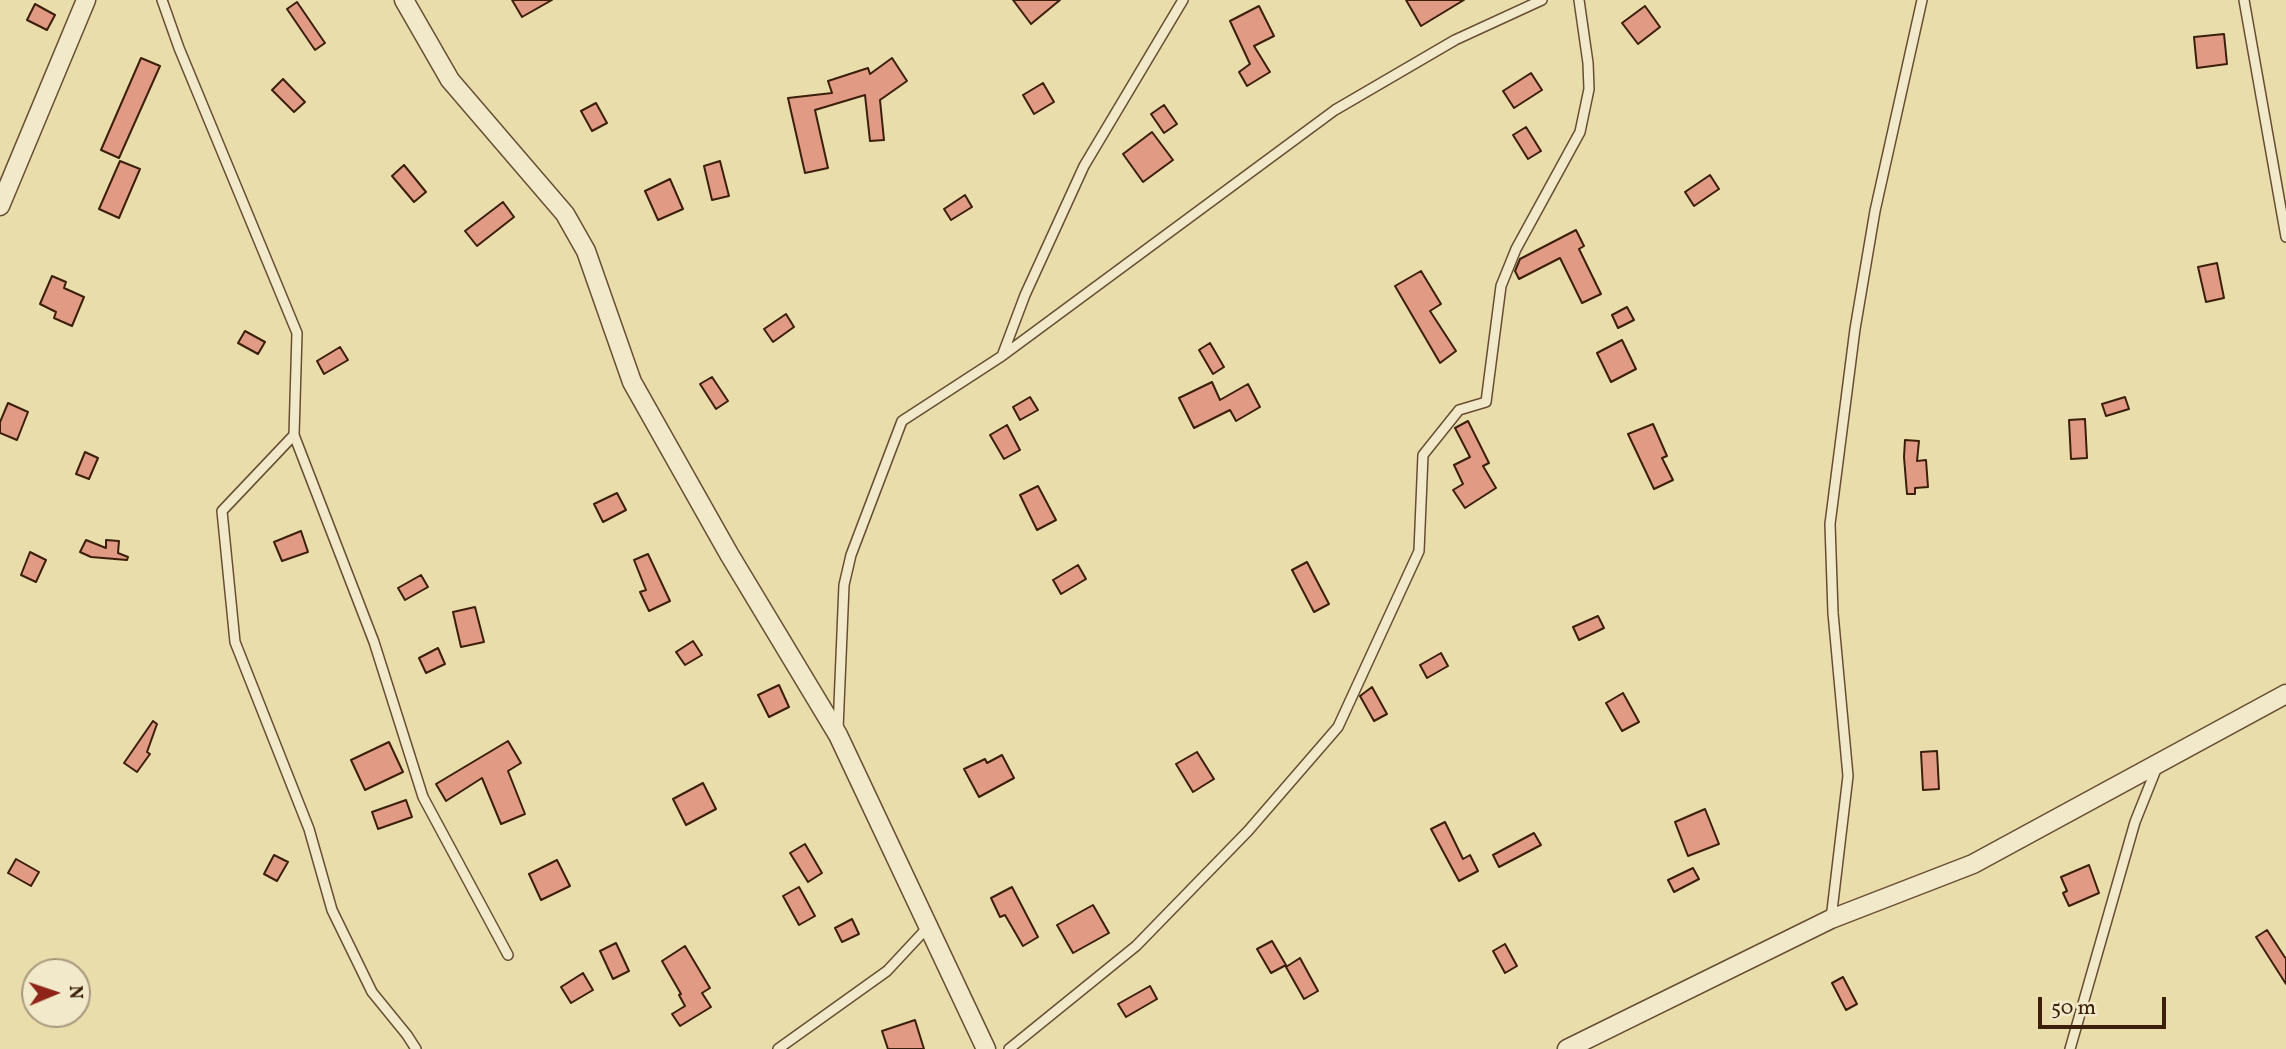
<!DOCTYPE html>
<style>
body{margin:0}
#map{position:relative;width:2286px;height:1049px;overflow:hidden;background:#eaddac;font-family:Vollkorn,serif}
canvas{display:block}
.north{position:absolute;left:21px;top:958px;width:70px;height:70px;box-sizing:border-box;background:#f1e9c9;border:2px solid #a8987d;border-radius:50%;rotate:88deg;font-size:19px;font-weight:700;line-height:28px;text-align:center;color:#3b1f0a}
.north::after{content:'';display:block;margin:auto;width:24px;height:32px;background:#8f2418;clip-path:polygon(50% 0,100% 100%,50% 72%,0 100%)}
.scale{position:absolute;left:2038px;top:997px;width:128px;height:32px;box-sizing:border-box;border:4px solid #3b1f0a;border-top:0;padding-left:9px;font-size:21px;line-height:24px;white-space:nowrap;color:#3b1f0a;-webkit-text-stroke:5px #f1e9c9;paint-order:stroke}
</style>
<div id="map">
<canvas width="2286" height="1049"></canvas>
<div class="north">N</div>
<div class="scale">50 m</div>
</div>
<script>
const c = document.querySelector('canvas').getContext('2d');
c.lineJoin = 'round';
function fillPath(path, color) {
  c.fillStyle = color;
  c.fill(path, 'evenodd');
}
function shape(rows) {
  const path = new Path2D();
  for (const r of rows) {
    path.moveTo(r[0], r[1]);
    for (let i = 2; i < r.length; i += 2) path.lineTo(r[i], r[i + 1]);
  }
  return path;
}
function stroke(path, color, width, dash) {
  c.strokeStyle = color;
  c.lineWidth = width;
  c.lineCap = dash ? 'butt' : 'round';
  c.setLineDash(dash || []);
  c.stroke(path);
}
const building = shape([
 [512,0,552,0,522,17,512,0],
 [1013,0,1060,0,1031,24,1013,0],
 [1406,0,1464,0,1421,26,1406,0],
 [297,2,325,43,315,50,287,9,297,2],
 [35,4,55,15,47,30,27,20,35,4],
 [1259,6,1274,36,1254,46,1270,72,1247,86,1239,72,1250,64,1230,21,1259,6],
 [1645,6,1660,27,1638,44,1622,23,1645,6],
 [2224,34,2227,64,2197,68,2194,37,2224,34],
 [141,58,160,66,119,158,101,150,141,58],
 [892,58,907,81,880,100,884,140,870,141,865,95,815,110,828,168,805,173,788,98,832,93,828,81,868,68,870,74,892,58],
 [1531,73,1542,90,1514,108,1503,91,1531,73],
 [283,79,305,102,294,112,272,90,283,79],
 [1043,83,1054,102,1034,114,1023,95,1043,83],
 [596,103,607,123,592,131,581,111,596,103],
 [1164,105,1177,124,1164,133,1151,114,1164,105],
 [1526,127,1541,151,1528,159,1513,135,1526,127],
 [1152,132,1173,160,1143,182,1123,154,1152,132],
 [120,161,140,169,119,218,99,209,120,161],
 [720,161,729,196,712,200,704,166,720,161],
 [404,165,426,192,414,202,392,176,404,165],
 [1710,175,1719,189,1694,206,1685,192,1710,175],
 [670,179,683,209,658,220,645,191,670,179],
 [965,195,972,207,951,220,944,209,965,195],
 [503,202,514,217,477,246,465,231,503,202],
 [1576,230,1584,246,1579,249,1601,294,1582,303,1560,258,1519,279,1515,271,1520,259,1576,230],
 [2217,263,2224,298,2206,302,2198,267,2217,263],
 [1421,271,1441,304,1430,311,1456,351,1440,363,1395,286,1421,271],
 [52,276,66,282,64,288,84,297,72,326,54,318,56,312,40,304,52,276],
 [1627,307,1634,320,1618,328,1612,315,1627,307],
 [786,314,794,327,773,342,764,329,786,314],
 [245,331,265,342,258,354,238,343,245,331],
 [1622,340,1636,369,1611,382,1597,353,1622,340],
 [1210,343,1224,367,1213,374,1199,350,1210,343],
 [340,347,348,360,324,374,317,361,340,347],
 [712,377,728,401,716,409,700,384,712,377],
 [1212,382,1220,400,1248,384,1260,407,1236,421,1230,410,1194,428,1179,398,1212,382],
 [1030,397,1038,410,1020,420,1013,407,1030,397],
 [2125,397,2129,409,2106,416,2102,404,2125,397],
 [8,403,28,412,17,440,0,433,0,422,8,403],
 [2085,419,2087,458,2071,459,2069,420,2085,419],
 [1468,421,1489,463,1483,466,1496,488,1465,508,1453,490,1463,484,1454,465,1470,457,1455,428,1468,421],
 [1653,424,1667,456,1662,458,1673,480,1654,489,1628,434,1653,424],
 [1007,425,1020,450,1004,459,990,435,1007,425],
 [1905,440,1919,441,1917,461,1926,460,1928,487,1915,488,1915,494,1907,494,1904,457,1905,440],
 [85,452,98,458,89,479,76,474,85,452],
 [1038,486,1056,520,1037,530,1020,495,1038,486],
 [617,493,626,510,603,522,594,504,617,493],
 [301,531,308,552,282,561,274,542,301,531],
 [86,540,106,548,106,540,119,541,118,553,128,557,127,560,91,557,80,552,86,540],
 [30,552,46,560,36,582,21,575,30,552],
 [648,554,670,601,649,611,640,592,646,590,634,560,648,554],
 [1307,562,1329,604,1314,612,1292,570,1307,562],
 [1078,565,1086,579,1061,594,1053,580,1078,565],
 [421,575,428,587,405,600,398,588,421,575],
 [475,607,484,642,461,647,453,612,475,607],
 [1598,616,1604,628,1579,640,1573,627,1598,616],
 [693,641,702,655,685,665,676,652,693,641],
 [438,648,445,664,426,673,419,658,438,648],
 [1441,653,1448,666,1427,678,1420,665,1441,653],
 [779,685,789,707,769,717,758,695,779,685],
 [1372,687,1387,714,1374,721,1360,696,1372,687],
 [1623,693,1639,722,1622,731,1606,703,1623,693],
 [153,721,157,724,147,752,150,754,137,772,124,763,153,721],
 [508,741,521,763,508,771,525,814,501,824,482,778,446,801,436,784,508,741],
 [389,742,403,772,365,790,351,760,389,742],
 [1937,751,1939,789,1923,790,1921,752,1937,751],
 [1197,752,1214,779,1193,792,1176,764,1197,752],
 [1002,755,1014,778,979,797,964,769,985,759,987,763,1002,755],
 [703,783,716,809,686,825,673,799,703,783],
 [406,800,412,817,378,829,372,812,406,800],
 [1705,809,1719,844,1688,856,1675,822,1705,809],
 [1445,822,1463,859,1470,855,1478,871,1459,881,1431,829,1445,822],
 [1534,833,1541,845,1499,867,1493,855,1534,833],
 [805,844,822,873,808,882,790,853,805,844],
 [274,855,288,862,277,881,264,874,274,855],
 [16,859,39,872,31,886,8,873,16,859],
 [557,860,570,886,541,900,529,874,557,860],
 [2089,865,2099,893,2069,906,2063,893,2067,891,2061,877,2089,865],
 [1693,868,1699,879,1674,892,1668,880,1693,868],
 [799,887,815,916,799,925,783,896,799,887],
 [1012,887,1038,937,1023,946,1005,915,1000,917,991,898,1012,887],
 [1093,905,1109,933,1073,953,1057,925,1093,905],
 [852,919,859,934,842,942,835,928,852,919],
 [2267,930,2286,959,2286,984,2256,937,2267,930],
 [1272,941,1286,965,1271,973,1257,949,1272,941],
 [616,943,629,971,613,979,600,951,616,943],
 [1505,944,1517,966,1505,973,1493,951,1505,944],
 [685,946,710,988,702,993,711,1007,680,1026,672,1014,685,1006,679,995,681,994,662,961,685,946],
 [1300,958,1318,991,1304,999,1286,967,1300,958],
 [583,973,593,990,571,1003,561,987,583,973],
 [1843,977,1857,1004,1846,1010,1832,983,1843,977],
 [1150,986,1157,999,1126,1017,1118,1004,1150,986],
 [915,1020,924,1049,888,1049,882,1031,915,1020]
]);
const lane = shape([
 [162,0,179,48,297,333,294,435,374,642,423,797,508,955],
 [2244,0,2286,237],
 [1002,356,1335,110,1455,40,1542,0],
 [294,435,222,511,235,642,309,829,332,910,372,992,407,1035,416,1049],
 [838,729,844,585,851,555,902,421,1002,356,1025,295,1084,166,1183,0],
 [1831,919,1848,776,1833,613,1830,524,1855,329,1875,211,1922,0],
 [778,1049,887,971,928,927],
 [1009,1049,1136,946,1248,831,1338,727,1419,551,1423,455,1459,410,1486,402,1501,286,1516,249,1580,132,1589,89,1588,63,1579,0],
 [2070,1049,2135,822,2157,767]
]);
const street = shape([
 [404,0,450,80,565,214,586,251,632,382,729,554,838,735,986,1049],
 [0,206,86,0],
 [1567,1049,1831,919,1973,864,2286,694]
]);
fillPath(building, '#e19a83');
stroke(building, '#3b1f0a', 2);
stroke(lane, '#674e32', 12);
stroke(street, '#674e32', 21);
stroke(lane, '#f1e9c9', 9);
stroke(street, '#f1e9c9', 18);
</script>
